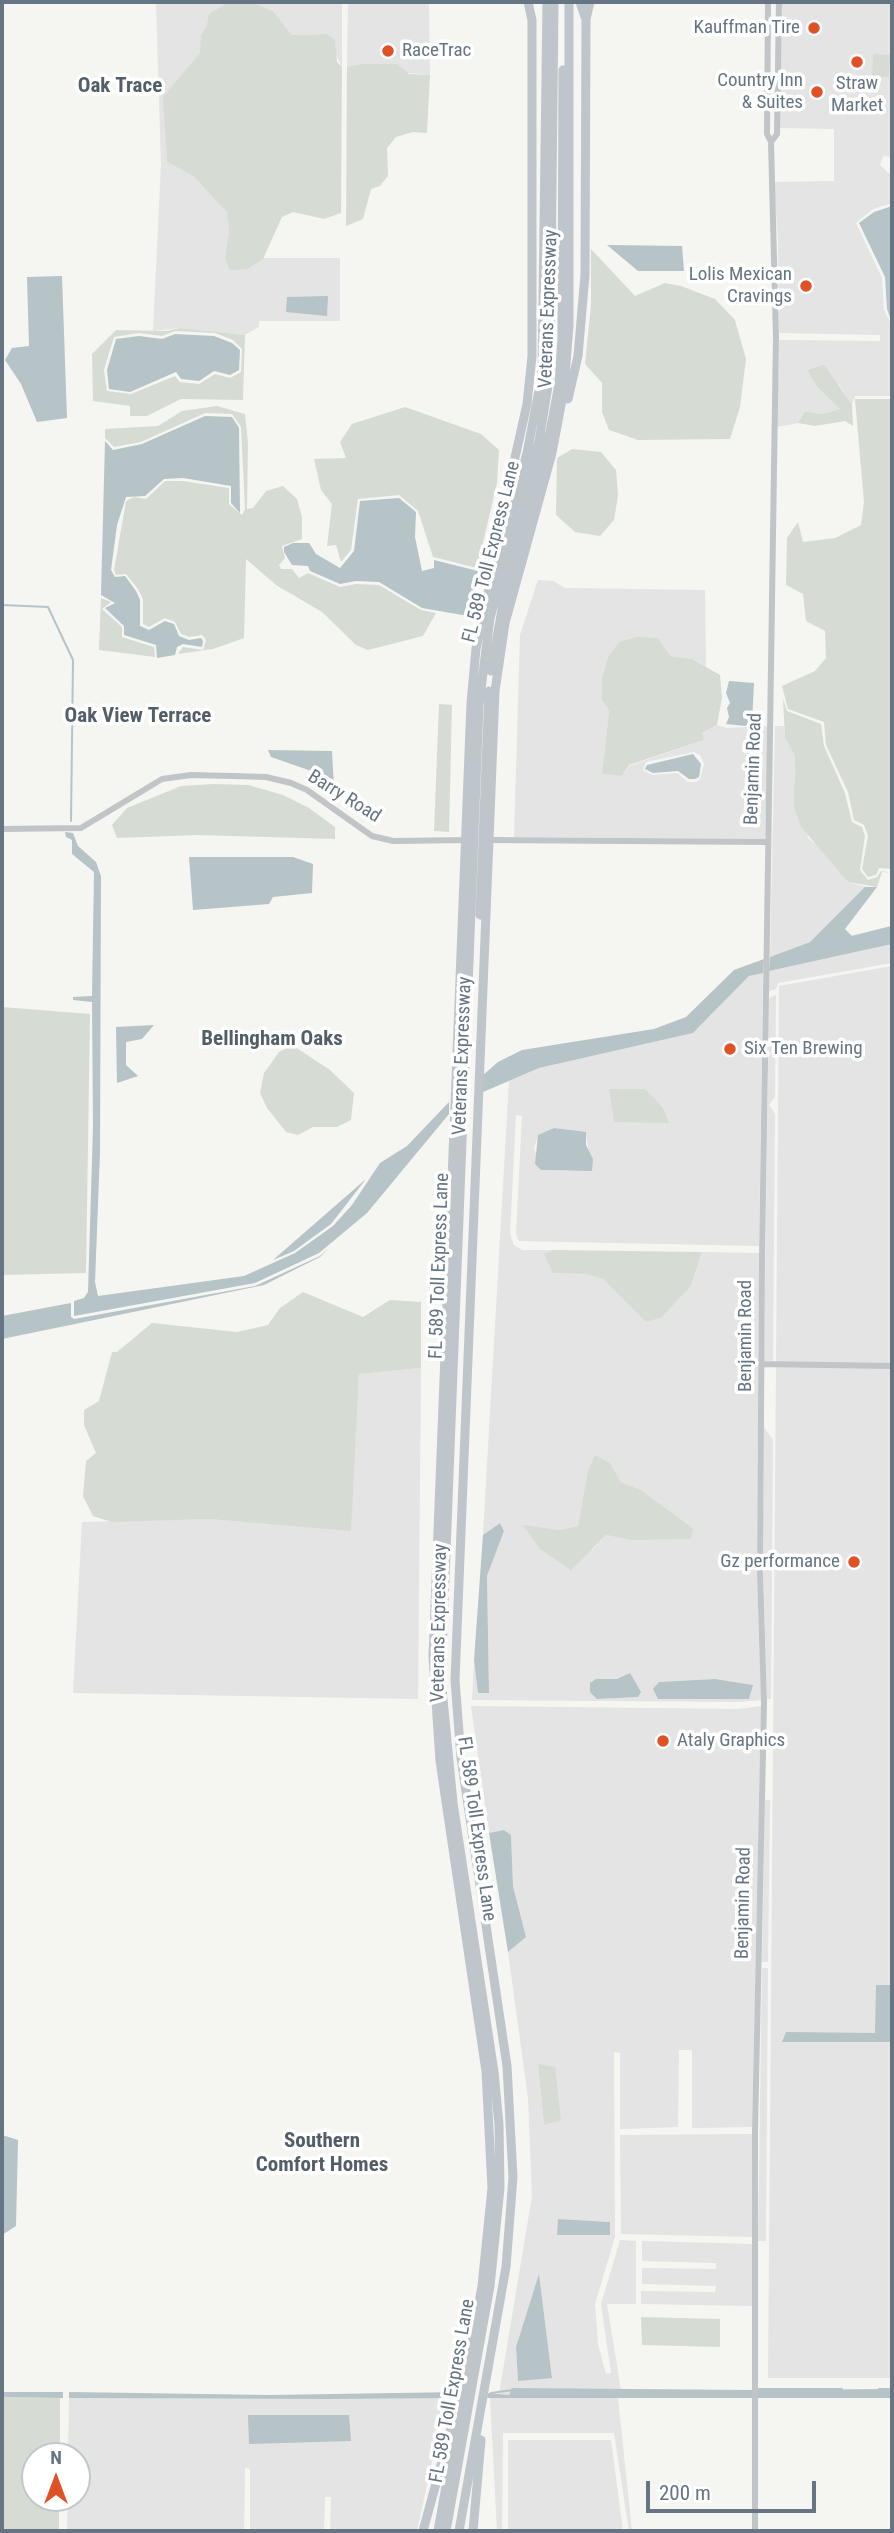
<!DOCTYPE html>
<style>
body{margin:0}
#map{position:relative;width:894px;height:2533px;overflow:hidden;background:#f5f5f2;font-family:"Roboto Condensed",sans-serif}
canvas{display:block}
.frame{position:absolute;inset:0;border:4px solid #657583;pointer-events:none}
.north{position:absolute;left:21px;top:2442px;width:70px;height:70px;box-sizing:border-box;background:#fff;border:2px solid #c1c8cd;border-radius:50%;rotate:0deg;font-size:19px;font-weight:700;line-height:28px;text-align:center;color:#657583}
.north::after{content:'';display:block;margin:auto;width:24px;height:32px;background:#e15126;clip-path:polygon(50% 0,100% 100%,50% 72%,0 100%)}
.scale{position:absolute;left:646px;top:2481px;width:170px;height:32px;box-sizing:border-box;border:4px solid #657583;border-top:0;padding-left:9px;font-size:21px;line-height:24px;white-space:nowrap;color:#657583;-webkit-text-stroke:5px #fff;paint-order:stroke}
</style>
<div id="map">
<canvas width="894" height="2533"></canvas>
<div class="frame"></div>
<div class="north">N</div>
<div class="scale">200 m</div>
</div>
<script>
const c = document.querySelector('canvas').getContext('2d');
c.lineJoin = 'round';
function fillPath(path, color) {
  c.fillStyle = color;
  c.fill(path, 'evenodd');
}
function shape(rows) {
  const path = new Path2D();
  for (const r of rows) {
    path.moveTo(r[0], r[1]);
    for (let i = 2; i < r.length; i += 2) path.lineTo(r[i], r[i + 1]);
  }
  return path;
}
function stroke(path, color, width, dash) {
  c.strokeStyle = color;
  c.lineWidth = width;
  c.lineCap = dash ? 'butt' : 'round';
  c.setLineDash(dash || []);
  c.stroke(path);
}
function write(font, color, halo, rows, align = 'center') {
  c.font = font + ' "Roboto Condensed",sans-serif';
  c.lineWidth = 7;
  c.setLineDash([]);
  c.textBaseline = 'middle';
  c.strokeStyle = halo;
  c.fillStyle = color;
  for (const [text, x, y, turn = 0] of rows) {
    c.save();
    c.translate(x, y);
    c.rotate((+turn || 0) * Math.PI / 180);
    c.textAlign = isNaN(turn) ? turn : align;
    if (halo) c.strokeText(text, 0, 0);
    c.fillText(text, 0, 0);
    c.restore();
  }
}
const built = shape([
 [156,2,236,2,227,3,207,25,201,35,201,53,164,97,167,162,193,176,228,212,229,231,225,258,340,258,340,321,259,321,259,327,245,335,180,328,153,331,161,164],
 [251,2,342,2,342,67,326,34,292,35,273,11],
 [348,2,429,2,430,75,347,67],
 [782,2,892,2,892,157,883,156,880,165,892,176,892,203,873,209,856,223,882,278,884,310,892,326,892,396,855,396,852,404,838,383,818,388,840,409,822,414,805,411,798,423,777,427,779,340,880,341,880,335,779,333,778,241,774,182,834,181,834,129,780,128],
 [538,580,553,581,565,588,705,590,706,667,692,659,669,656,607,658,602,678,602,700,609,711,602,774,622,776,629,766,704,740,702,733,717,725,727,728,769,726,765,839,514,837,520,635],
 [694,752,700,755,704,764,700,779,696,782,688,782,677,773,652,775,643,770,646,762],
 [775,726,784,726,785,738,795,756,794,781,808,838,822,850,848,882,867,887,810,942,770,957],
 [892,944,892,963,778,983,776,989,769,991,769,971],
 [892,966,892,2378,768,2378,779,986],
 [763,973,759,1246,519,1241,516,1234,522,1116,516,1115,510,1234,514,1245,522,1250,554,1250,545,1254,553,1273,586,1274,603,1279,646,1322,661,1318,691,1286,702,1252,759,1253,757,1573,761,1700,739,1702,472,1700,474,1660,478,1693,489,1692,487,1576,504,1531,500,1523,483,1535,509,1081,539,1068,693,1033,749,976],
 [554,1128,586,1133,589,1155,574,1171,541,1170,534,1148,538,1136],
 [610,1463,621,1482,641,1490,693,1528,630,1540,606,1535,592,1550,525,1526,559,1530,578,1526,583,1499],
 [596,1679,617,1679,638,1697,597,1699],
 [715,1679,753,1685,658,1699,659,1682],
 [776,995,775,1097,769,1105,775,1114,773,1361,764,1361,769,998],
 [421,1368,418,1699,73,1693,82,1522,209,1519,350,1530,359,1374],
 [764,1427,773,1440,771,1699,767,1699,763,1572],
 [471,1706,739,1709,761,1706,752,2127,692,2128,692,2050,679,2050,678,2127,620,2129,620,2053,614,2052,615,2237,595,2304,598,2344,606,2374,611,2373,601,2304,620,2240,636,2241,636,2304,607,2304,621,2390,513,2388,509,2395,499,2394,532,2196,528,2098,508,1952,526,1937,513,1886,511,1835,504,1830,489,1833],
 [538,2064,561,2119,544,2125,544,2124],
 [559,2219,609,2222,609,2235,557,2235],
 [539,2276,552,2377,518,2381,516,2347],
 [765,1800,770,1800,768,1962,762,1962],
 [762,1968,768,1968,766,2241,758,2241],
 [752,2134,752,2237,621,2234,620,2135],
 [642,2241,752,2244,752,2306,641,2304,641,2291,715,2292,716,2286,642,2284,642,2268,716,2269,716,2263,642,2261],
 [69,2398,327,2399,446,2398,417,2531,330,2531,331,2497,325,2497,324,2531,250,2531,250,2469,245,2468,244,2531,67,2531,68,2498,77,2498,77,2456,68,2456],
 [490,2398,618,2398,632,2531,629,2531,614,2433,503,2433,502,2531,497,2531],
 [508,2440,611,2440,623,2531,508,2531]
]);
const green = shape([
 [251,2,273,11,292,35,326,34,335,40,337,62,342,67,341,213,324,219,293,212,282,217,263,259,247,269,230,270,225,258,229,231,227,212,193,176,167,162,163,97,200,53,201,35,207,25,209,14,227,3],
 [873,54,890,55,889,77,872,77],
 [363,64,397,64,409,74,430,75,427,133,413,132,396,137,387,148,388,176,380,186,371,189,363,219,346,226,347,67],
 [591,249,635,296,665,283,681,286,715,299,735,320,746,359,740,407,730,439,638,440,609,430,602,412,602,383,585,364,591,305],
 [180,328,245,335,243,400,181,399,147,416,130,416,130,406,93,401,92,354,116,330,167,331],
 [175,331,215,333,233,340,242,349,241,372,230,378,215,374,199,384,180,382,175,376,131,394,107,391,104,370,114,337,139,333,162,336],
 [824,365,852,404,853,426,845,421,815,426,798,423,805,411,822,414,840,409,818,388,807,370],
 [855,399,892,399,892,869,879,868,876,875,868,877,862,869,868,836,864,825,854,820,848,792,826,745,824,722,788,709,782,686,815,671,826,658,825,631,806,621,803,594,786,585,787,538,798,522,803,542,835,538,861,525,864,502],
 [217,406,245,414,248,443,247,509,253,508,266,491,283,486,297,499,302,517,302,539,282,546,285,558,279,565,281,569,292,569,299,578,308,573,340,587,356,584,379,585,421,610,436,613,423,636,368,650,356,645,322,612,276,585,246,559,244,638,213,649,178,654,183,647,203,650,206,640,202,635,189,637,181,634,175,622,165,618,149,627,143,624,143,599,138,589,126,574,116,575,114,570,126,501,134,497,146,499,165,481,183,481,229,488,229,504,242,515,245,509,241,427,232,414,205,413,141,442,114,447,105,438,105,429,158,426,182,411],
 [405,407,481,434,499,450,497,483,477,568,433,557,418,511,399,495,358,499,351,550,341,562,336,545,327,546,332,504,321,490,314,459,346,458,340,442,352,424],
 [572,449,601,452,616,470,618,495,614,520,600,536,575,532,556,515,557,458],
 [101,598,111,602,102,609,122,627,122,637,154,647,155,657,99,650],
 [637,637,658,638,670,656,692,659,720,675,722,698,717,725,702,733,704,740,629,765,622,776,602,774,609,711,602,700,602,678,607,659,619,642],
 [783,699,787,711,821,724,824,746,845,793,852,822,862,827,865,836,860,870,868,880,877,877,881,871,892,873,882,872,877,887,848,882,801,827,794,807,795,756,785,738],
 [439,704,452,705,449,832,434,831],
 [213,784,248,785,283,795,309,808,335,827,335,839,197,835,117,838,112,825,127,808,181,786],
 [2,1007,90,1014,86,1273,2,1275],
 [292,1045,330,1070,354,1093,351,1120,337,1127,313,1127,298,1135,286,1132,267,1108,260,1093,264,1073,279,1052],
 [609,1089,645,1089,663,1108,669,1123,614,1122],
 [554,1250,702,1252,691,1286,661,1318,646,1322,603,1279,586,1274,553,1273,544,1254],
 [303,1292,363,1317,390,1300,421,1302,421,1368,359,1374,351,1531,209,1519,112,1522,93,1516,83,1496,86,1461,96,1453,84,1425,84,1410,99,1401,112,1352,117,1352,152,1323,237,1332,268,1325,280,1308],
 [595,1455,610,1463,621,1482,641,1490,693,1528,691,1539,630,1540,606,1535,571,1570,540,1549,523,1525,559,1530,578,1526,588,1471],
 [538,2064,555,2067,561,2120,544,2125],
 [641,2317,720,2319,720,2347,642,2345],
 [2,2397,60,2398,60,2456,35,2456,35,2498,59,2498,59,2531,2,2531]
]);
const water = shape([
 [892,206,892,323,887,309,885,277,859,223,874,212],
 [607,245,682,246,684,271,638,271],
 [62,276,67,418,37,422,21,384,5,360,12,348,29,346,27,277],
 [328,296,327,316,286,312,287,297],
 [175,334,214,336,232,343,240,350,239,370,230,375,214,371,199,381,181,379,176,372,130,392,109,389,107,370,116,339,139,336,162,339],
 [205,416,232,417,239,428,240,513,231,503,231,486,183,478,164,479,145,496,126,497,117,525,111,570,115,577,125,576,136,591,140,600,140,626,149,630,165,621,174,624,179,636,189,640,201,638,203,641,202,647,183,644,177,647,175,655,157,658,156,645,124,635,124,626,105,608,115,603,101,595,105,441,113,450,142,444],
 [399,498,416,512,415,537,422,571,434,568,434,560,478,571,468,616,422,608,379,582,356,581,340,584,310,571,308,566,292,565,284,552,284,547,293,543,309,543,316,554,340,568,354,551,360,501],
 [729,681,754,683,752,722,746,726,726,724,729,717,727,708,730,703,726,693],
 [268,750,332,751,334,787,317,773,271,757],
 [693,754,701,764,699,777,695,779,689,779,678,771,653,773,645,769,647,765],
 [65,832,73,833,78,846,96,862,101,876,100,1152,95,1282,98,1296,244,1276,295,1253,333,1226,352,1205,380,1163,407,1146,449,1102,449,1114,367,1213,319,1253,255,1283,74,1316,74,1301,84,1298,88,1292,93,1127,92,1002,73,1000,73,997,92,996,94,872,72,854,72,840,66,837],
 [189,857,293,857,313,864,312,893,273,897,269,904,193,910],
 [865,887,877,887,845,929,854,938,892,929,892,944,769,971,770,957,810,942],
 [764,959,763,973,749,976,693,1033,539,1068,483,1092,482,1076,498,1062,522,1050,654,1029,686,1017,734,970],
 [154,1025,142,1039,126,1042,126,1065,138,1076,117,1083,116,1027],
 [554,1128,586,1132,586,1145,593,1159,592,1171,541,1170,535,1164,538,1135],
 [366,1179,331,1224,294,1251,273,1260],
 [330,1247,320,1257,264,1285,2,1339,2,1316,71,1303,71,1317,74,1319,255,1286,320,1256],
 [500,1523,504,1531,487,1576,489,1693,478,1693,474,1660,483,1535],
 [630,1673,641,1692,638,1697,597,1699,590,1692,590,1683,596,1679,617,1679],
 [715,1679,753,1685,749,1699,658,1699,653,1689,659,1682],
 [504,1830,511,1835,513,1886,526,1937,508,1952,489,1833],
 [876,1985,892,1985,892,2042,782,2042,786,2032,875,2033],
 [2,2135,18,2140,16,2226,2,2235],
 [558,2219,610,2222,610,2235,557,2235],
 [539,2274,552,2378,518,2381,516,2347],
 [512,2388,752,2390,752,2398,487,2398,488,2393,509,2395],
 [892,2389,892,2398,758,2398,758,2390],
 [2,2392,63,2392,63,2398,2,2397],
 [69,2392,270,2395,460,2392,458,2398,327,2399,69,2398],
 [248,2415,349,2415,351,2441,249,2444]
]);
const stream = shape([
 [2,605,48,607,73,660,71,821],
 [757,2389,842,2389],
 [879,2389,892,2389],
 [491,2393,513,2390]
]);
const canal = shape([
 [848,940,892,929]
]);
const minor = shape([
 [771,142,777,134,779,2],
 [2,829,81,828,162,779,191,775,233,776,266,777,291,783,307,790,372,836,393,841,469,840],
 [487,840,768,842],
 [761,1364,892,1366],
 [755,2531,755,2130,764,1703,760,1573,762,1258,776,337,771,142,767,134,768,2]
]);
const highway = shape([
 [580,2,585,17],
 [568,399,578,356,585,275,586,19,590,2],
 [493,556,527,404,532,356,532,20,528,2],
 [491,671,505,593,550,432,559,384,562,338,563,70],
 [480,915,489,691],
 [423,2531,453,2421],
 [438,2531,482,2286,492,2188,486,2071,440,1761,433,1656,471,703,476,649,486,600,527,453,542,375,547,2],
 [446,2531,490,2286,500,2188,499,2125,494,2072,453,1803,441,1679,479,705,490,618,539,441,550,374,554,2],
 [459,2531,506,2267,513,2177,507,2066,461,1758,455,1680,495,691,505,623,552,453,564,389,569,325,569,2],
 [473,2531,481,2440]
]);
const markers = [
 [814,28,7,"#e15126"],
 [388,51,7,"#e15126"],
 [857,62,7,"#e15126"],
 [817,92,7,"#e15126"],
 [806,286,7,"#e15126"],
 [730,1049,7,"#e15126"],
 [854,1562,7,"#e15126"],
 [663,1741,7,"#e15126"]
];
const poiNames = [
 ["Kauffman Tire",800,28],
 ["RaceTrac",402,51,"left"],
 ["Country Inn",803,81],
 ["& Suites",803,103],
 ["Straw",857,84,"center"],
 ["Market",857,106,"center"],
 ["Lolis Mexican",792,275],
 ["Cravings",792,297],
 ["Six Ten Brewing",744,1049,"left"],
 ["Gz performance",840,1562],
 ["Ataly Graphics",677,1741,"left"]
];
const streetNames = [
 ["Veterans Expressway",549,309,-88],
 ["FL 589 Toll Express Lane",492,552,-76],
 ["Benjamin Road",754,769,-88],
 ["Barry Road",344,797,32],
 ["Veterans Expressway",463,1056,-88],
 ["FL 589 Toll Express Lane",440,1266,-88],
 ["Benjamin Road",746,1336,-90],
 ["Veterans Expressway",440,1623,-89],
 ["FL 589 Toll Express Lane",476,1829,82],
 ["Benjamin Road",744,1903,-89],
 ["FL 589 Toll Express Lane",453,2391,-80]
];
const neighbourhoodNames = [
 ["Oak Trace",120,87],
 ["Oak View Terrace",138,717],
 ["Bellingham Oaks",272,1040],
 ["Southern",322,2142],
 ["Comfort Homes",322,2166]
];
fillPath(built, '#e3e4e3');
fillPath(green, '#d6dcd3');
fillPath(water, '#b6c3c7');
stroke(stream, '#b6c3c7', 2);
stroke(canal, '#b6c3c7', 6);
stroke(minor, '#c1c5c8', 6);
stroke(highway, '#bec5cb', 9);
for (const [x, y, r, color] of markers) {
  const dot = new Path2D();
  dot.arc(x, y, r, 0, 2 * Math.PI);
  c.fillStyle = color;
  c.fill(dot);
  stroke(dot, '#fff', 2.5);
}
write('19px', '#657583', '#fff', poiNames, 'right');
write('19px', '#657583', '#fff', streetNames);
write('bold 21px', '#525e68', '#fff', neighbourhoodNames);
</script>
